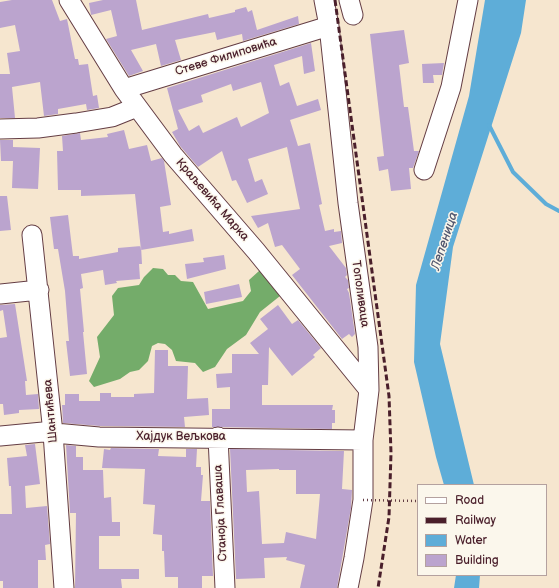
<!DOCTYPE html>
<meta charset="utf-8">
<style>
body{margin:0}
#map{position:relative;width:559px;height:588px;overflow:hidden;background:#f6e6cf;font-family:"Balsamiq Sans",sans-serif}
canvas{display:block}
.legend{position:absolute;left:417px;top:484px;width:130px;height:92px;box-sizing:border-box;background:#fbf7ec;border:1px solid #b4a19f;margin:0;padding:5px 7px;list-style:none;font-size:12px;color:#4a1f2b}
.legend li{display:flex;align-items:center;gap:8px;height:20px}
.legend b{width:20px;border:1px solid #b4a19f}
</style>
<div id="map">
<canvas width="559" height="588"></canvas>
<ul class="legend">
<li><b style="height:5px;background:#fff"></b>Road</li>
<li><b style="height:5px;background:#4a1f2b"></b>Railway</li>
<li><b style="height:11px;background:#5eadd8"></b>Water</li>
<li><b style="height:11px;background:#bba4ce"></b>Building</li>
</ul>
</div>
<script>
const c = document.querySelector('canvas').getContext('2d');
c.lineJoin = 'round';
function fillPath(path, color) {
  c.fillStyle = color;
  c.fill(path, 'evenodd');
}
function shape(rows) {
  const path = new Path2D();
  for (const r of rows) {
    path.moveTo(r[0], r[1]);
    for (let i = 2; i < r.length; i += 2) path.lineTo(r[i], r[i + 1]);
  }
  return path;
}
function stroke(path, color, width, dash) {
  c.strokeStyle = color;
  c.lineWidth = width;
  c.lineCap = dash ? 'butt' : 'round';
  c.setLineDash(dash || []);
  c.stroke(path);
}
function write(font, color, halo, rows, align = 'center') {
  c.font = font + ' "Balsamiq Sans",sans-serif';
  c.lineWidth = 3;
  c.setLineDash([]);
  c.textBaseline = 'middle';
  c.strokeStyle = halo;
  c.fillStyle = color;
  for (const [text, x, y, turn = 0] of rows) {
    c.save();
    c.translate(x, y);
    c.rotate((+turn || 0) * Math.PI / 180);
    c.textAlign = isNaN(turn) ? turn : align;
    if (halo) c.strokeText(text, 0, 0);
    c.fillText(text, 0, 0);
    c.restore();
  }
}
const forest = shape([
 [153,268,163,269,168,275,175,275,181,281,193,282,208,309,243,301,251,291,249,280,259,271,264,270,280,296,260,312,246,335,227,349,215,367,203,372,195,363,176,361,172,350,165,344,158,343,152,346,148,361,139,370,130,372,120,379,94,387,89,381,100,357,97,337,114,315,112,296,118,288,139,285,144,277]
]);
const water = shape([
 [485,0,526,0,521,33,453,247,440,344,474,485,444,485,436,457,414,362,416,285,469,96],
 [456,575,480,575,479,588,454,588]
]);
const stream = shape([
 [489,125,513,172,546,204,559,211]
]);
const building = shape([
 [12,0,52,0,60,21,67,19,75,59,78,59,79,65,88,64,93,96,97,95,99,108,87,110,86,104,58,109,58,114,44,116,40,82,12,87,15,118,0,118,0,74,10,74,7,53,20,51,15,25,0,28,0,2],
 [103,0,136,0,142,30,208,14,209,18,235,12,235,10,246,7,248,12,252,10,257,30,298,16,299,24,243,41,242,34,217,40,215,32,175,40,181,60,161,66,156,44,131,50,143,71,129,76,106,39,117,36,111,10,91,15,89,3],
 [404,30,409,63,399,65,404,107,408,107,414,151,419,151,413,168,409,168,411,189,391,191,388,169,379,171,377,157,384,156,370,34],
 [311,43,315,71,304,74,302,56,274,65,280,86,289,82,297,106,318,99,321,110,290,120,298,146,310,143,322,204,319,205,325,231,334,229,334,232,341,231,342,243,329,246,346,268,347,275,345,277,348,280,349,288,347,289,349,293,355,334,352,337,349,334,342,339,292,275,300,269,282,245,275,247,268,223,258,228,251,216,300,209,287,147,248,159,255,182,262,179,268,194,247,203,236,180,232,181,222,151,198,167,180,146,172,132,178,129,167,88],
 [261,82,269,113,241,127,237,117,203,133,199,125,189,131,178,110,203,102,201,95,231,84,233,91],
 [444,63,442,75,433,75,434,83,423,83,422,64],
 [124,130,129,149,147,145,151,161,162,158,164,161,171,205,160,207,163,232,169,231,169,234,192,229,194,241,141,250,135,194,81,196,81,190,58,190,57,151,63,151,62,136,80,133,81,140,108,137,107,134],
 [0,140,13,140,13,147,40,148,38,189,12,188,13,161,1,161],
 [0,196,7,196,11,230,0,231],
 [68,215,73,256,79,256,79,259,118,252,118,248,141,246,142,264,139,264,140,279,116,281,117,283,105,285,103,270,81,274,83,288,80,289,84,332,83,332,87,374,70,376,66,341,69,341,65,291,58,249,54,249,50,217],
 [224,255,226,269,187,279,185,264,204,262,203,258],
 [239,284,242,297,206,304,204,292],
 [15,304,27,381,25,381,26,395,38,394,39,409,19,410,19,413,4,415,3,404,0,404,0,338,7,337,3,310,0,311,0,305],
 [278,305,292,324,298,320,321,348,313,355,315,357,292,376,269,347,268,385,262,385,262,405,333,405,332,410,335,410,335,423,332,423,332,429,212,427,212,409,230,409,230,387,217,388,216,374,232,373,232,354,259,354,250,343,268,329,260,319],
 [155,350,168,350,168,366,188,366,187,399,208,398,209,415,184,417,185,427,100,426,63,423,62,405,65,405,65,394,79,394,79,401,100,401,100,393,111,393,111,397,134,397,134,394,154,393],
 [35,444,40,484,25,486,26,508,47,506,50,544,45,545,46,560,38,560,38,588,3,588,3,581,0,581,0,514,12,514,11,486,9,486,7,458,27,456,25,445],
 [66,445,76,446,76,457,83,457,83,470,103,470,104,498,111,497,112,522,120,522,120,536,99,536,99,569,139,569,139,579,121,579,122,588,75,588,76,513,70,513],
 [111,448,159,449,158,456,186,457,186,449,197,449,196,467,201,467,201,475,203,475,201,501,210,501,213,576,202,576,202,588,178,588,178,577,165,577,164,551,162,551,162,535,153,534,155,505,143,504,145,469,102,468,104,449,110,450],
 [230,449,344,451,342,489,352,490,351,508,337,588,300,588,305,565,286,560,287,557,264,558,265,578,236,579],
 [279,469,279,470,296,470,296,494,320,494,316,539,286,532,284,543,262,544,259,491,247,492,246,470]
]);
const path = shape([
 [546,504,547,504]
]);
const minor = shape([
 [69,0,124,89,173,155,256,251,369,390],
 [324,0,329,26,348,203,368,347,369,390,363,440,363,500,354,558,348,588],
 [349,0,353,15],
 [124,89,329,26],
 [0,129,38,128,76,123,112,117,137,107],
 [424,170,451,87,468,0],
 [32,235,53,433,64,588],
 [0,294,39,290],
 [0,436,43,432,99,437,363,440],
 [218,437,225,588]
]);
const rail = shape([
 [335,0,389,396,391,453,389,517,378,588]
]);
const pathBridge = shape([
 [363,500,418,501]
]);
const streetNames = [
 ["Стеве Филиповића",226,57,-17],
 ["Краљевића Марка",212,200,49],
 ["Тополиваца",360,294,82],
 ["Шантићева",51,411,-95],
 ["Хајдук Вељкова",181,437],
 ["Станоја Главаша",221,513,-93]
];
const waterNames = [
 ["Лепеница",445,241,-72]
];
fillPath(forest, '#74ac6a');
fillPath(water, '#5eadd8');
stroke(stream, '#5eadd8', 4);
fillPath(building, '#bba4ce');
stroke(minor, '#643d44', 21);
stroke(path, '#643d44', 2.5, [1, 3]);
stroke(minor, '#fff', 19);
stroke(rail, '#4a1f2b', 3, [6, 3]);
stroke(pathBridge, '#643d44', 2.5, [1, 3]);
write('12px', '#4a1f2b', '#fbf7ec', streetNames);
write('italic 13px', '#525870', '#fbf7ec', waterNames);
</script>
